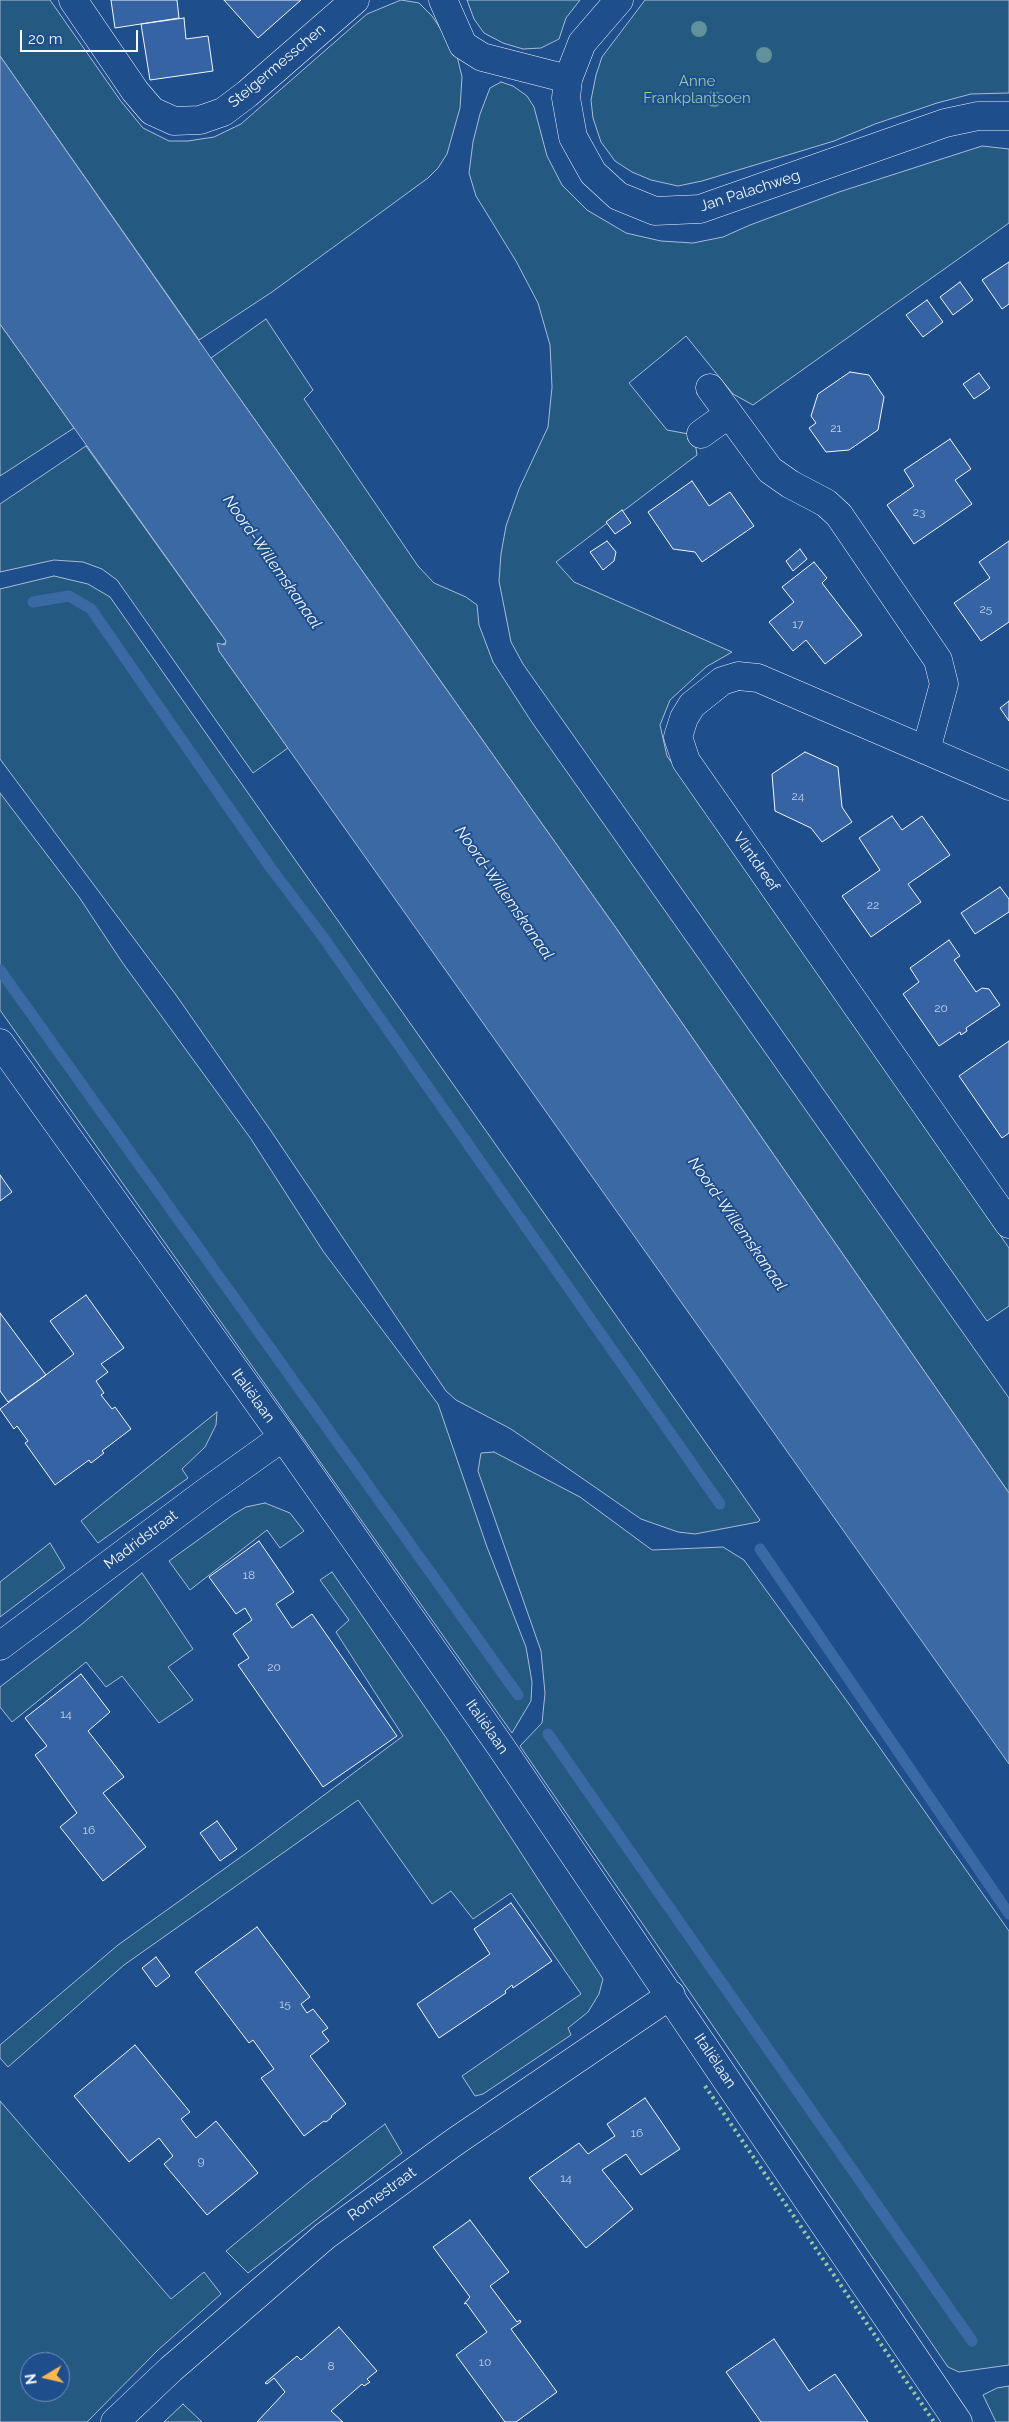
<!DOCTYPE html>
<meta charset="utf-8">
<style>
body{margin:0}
#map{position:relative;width:1009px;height:2422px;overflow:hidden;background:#1f4e8c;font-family:Raleway,sans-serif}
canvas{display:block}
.north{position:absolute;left:20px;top:2352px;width:50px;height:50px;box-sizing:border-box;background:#1f4e8c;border:1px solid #7391ba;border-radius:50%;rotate:261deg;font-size:14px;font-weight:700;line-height:20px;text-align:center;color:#f2f6ff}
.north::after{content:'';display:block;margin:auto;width:18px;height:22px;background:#ffb74d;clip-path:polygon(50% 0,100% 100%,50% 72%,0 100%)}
.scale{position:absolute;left:20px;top:30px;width:118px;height:22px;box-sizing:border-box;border:2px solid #f2f6ff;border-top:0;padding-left:6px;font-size:15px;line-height:18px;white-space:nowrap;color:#f2f6ff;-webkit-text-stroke:4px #1f4e8c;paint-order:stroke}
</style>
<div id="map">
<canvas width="1009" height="2422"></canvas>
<div class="north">N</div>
<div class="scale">20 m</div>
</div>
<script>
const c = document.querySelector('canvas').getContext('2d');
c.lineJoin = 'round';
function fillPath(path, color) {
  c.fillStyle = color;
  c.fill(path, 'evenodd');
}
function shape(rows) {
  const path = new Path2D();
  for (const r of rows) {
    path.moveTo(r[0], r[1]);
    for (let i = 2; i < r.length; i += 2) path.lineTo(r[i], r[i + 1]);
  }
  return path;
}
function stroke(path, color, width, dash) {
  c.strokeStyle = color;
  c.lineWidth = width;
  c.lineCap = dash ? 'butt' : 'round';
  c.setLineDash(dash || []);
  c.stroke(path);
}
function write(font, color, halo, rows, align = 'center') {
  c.font = font + ' Raleway,sans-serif';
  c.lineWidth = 4;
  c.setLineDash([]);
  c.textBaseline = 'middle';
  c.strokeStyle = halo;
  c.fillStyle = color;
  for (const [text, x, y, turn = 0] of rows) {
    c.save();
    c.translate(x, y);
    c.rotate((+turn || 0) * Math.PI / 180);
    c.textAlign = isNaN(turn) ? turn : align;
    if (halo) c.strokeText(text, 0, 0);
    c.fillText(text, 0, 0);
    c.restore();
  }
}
const green = shape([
 [0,0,50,0,120,100,143,128,169,141,188,141,214,137,241,124,367,14,401,0,419,3,432,16,456,52,462,77,460,108,447,154,438,168,428,178,272,292,199,340,0,56,0,0],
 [467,0,580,0,566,18,559,39,541,48,523,49,503,43,484,33,474,19,467,0],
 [645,0,1009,0,1009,93,971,94,937,103,875,124,834,141,702,181,678,186,651,180,632,172,615,161,601,142,593,118,591,100,596,75,602,57,645,0],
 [501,82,513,86,527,96,534,107,547,156,562,185,587,210,626,233,661,241,693,243,723,237,750,225,839,192,982,146,1009,149,1009,223,753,405,733,394,686,336,629,383,667,430,694,435,697,455,556,562,574,582,732,652,706,667,670,700,660,725,667,756,1009,1248,1009,1306,987,1321,542,691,523,664,511,642,499,581,501,554,506,526,519,489,548,427,552,387,550,345,538,303,516,261,476,196,469,173,473,142,480,114,490,88,501,82],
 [266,319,313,390,304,399,418,566,434,583,466,597,477,605,479,625,493,662,531,721,1009,1398,1009,1493,616,928,211,358,266,319],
 [0,324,74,428,0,476,0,324],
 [86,446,226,641,226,644,224,643,219,651,288,748,253,773,117,580,102,569,83,562,54,560,0,572,0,504,86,446],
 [54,576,88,584,110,597,760,1520,758,1522,695,1534,678,1532,641,1519,511,1429,456,1400,446,1391,271,1131,176,995,0,759,0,589,54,576],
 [0,793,79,897,122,962,251,1139,323,1251,438,1404,487,1547,526,1647,532,1682,531,1701,512,1733,0,1010,0,793],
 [217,1412,216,1425,205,1447,182,1469,188,1478,98,1543,81,1521,217,1412],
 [494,1452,580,1497,652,1550,723,1547,744,1560,849,1704,1009,1931,1009,2365,959,2372,948,2367,520,1746,542,1723,545,1693,541,1651,478,1471,481,1453,494,1452],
 [265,1503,290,1513,304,1531,280,1548,267,1530,190,1590,169,1561,234,1514,246,1507,265,1503],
 [50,1543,65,1568,0,1617,0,1582,50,1543],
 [332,1572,447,1739,603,1979,599,1994,588,2012,568,2028,571,2035,483,2094,475,2096,462,2076,581,1994,511,1893,473,1919,451,1891,432,1904,358,1800,124,1965,8,2067,0,2058,0,2045,118,1945,252,1849,403,1736,336,1632,349,1620,320,1580,332,1572],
 [142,1573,193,1649,168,1667,193,1700,159,1723,122,1676,106,1687,86,1662,12,1722,0,1707,0,1687,82,1624,142,1573],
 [0,2101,171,2299,204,2272,221,2294,158,2350,87,2422,0,2422,0,2101],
 [30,2362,60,2362,60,2392,30,2392,30,2362],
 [385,2124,402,2153,248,2273,226,2251,308,2183,385,2124],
 [1009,2386,1009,2422,996,2422,983,2395,997,2388,1009,2386],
 [183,2404,202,2422,164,2422,183,2404]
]);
const water = shape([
 [0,56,211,358,616,928,1009,1493,1009,1764,219,651,217,643,225,645,226,641,0,324,0,56]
]);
const stream = shape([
 [33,602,69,596,91,609,270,867,323,937,720,1504],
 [0,970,518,1695],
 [760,1549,1009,1914],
 [548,1734,972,2341]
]);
const building = shape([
 [111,0,177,0,179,18,115,28,111,0],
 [224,0,301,0,258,38,224,0],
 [184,18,186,39,208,36,213,71,150,80,141,24,184,18],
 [1009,262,1009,304,1002,309,982,280,1009,262],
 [960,282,973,300,953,315,940,297,960,282],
 [927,300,943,322,923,337,906,315,927,300],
 [850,372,869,375,884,397,878,430,849,450,826,452,809,428,816,423,811,416,818,394,850,372],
 [979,373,990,388,974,399,963,384,979,373],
 [950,439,971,469,955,480,972,504,914,544,887,505,914,486,904,470,950,439],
 [692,481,709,506,730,492,754,526,702,562,695,552,673,549,648,512,692,481],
 [622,510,631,523,615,534,606,522,622,510],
 [607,541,616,552,614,561,603,570,590,552,607,541],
 [1009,541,1009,622,981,641,954,603,990,578,979,562,1009,541],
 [800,549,807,559,793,571,786,561,800,549],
 [814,562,827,578,822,583,862,635,825,664,806,640,793,651,769,622,794,602,782,587,814,562],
 [1009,701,1009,721,1000,708,1009,701],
 [805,752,838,767,842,807,852,822,822,842,811,828,775,811,772,774,805,752],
 [892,816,902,830,922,816,950,855,908,884,921,902,871,937,842,896,880,870,859,838,892,816],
 [1000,887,1009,899,1009,912,975,934,961,913,1000,887],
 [949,940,960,956,954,960,976,992,982,988,989,989,1000,1005,966,1028,967,1031,961,1035,960,1032,939,1046,903,994,919,982,910,968,949,940],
 [1009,1041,1009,1133,1002,1138,959,1076,1009,1041],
 [0,1175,12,1192,0,1201,0,1175],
 [86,1295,124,1348,101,1364,108,1372,96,1381,104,1393,101,1395,112,1409,115,1407,131,1429,102,1451,104,1453,91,1463,89,1460,55,1485,25,1443,28,1441,17,1426,14,1429,0,1409,74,1354,50,1321,86,1295],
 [0,1313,46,1375,8,1402,0,1391,0,1313],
 [259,1541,294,1592,276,1604,292,1628,312,1614,397,1736,323,1787,238,1665,249,1658,233,1634,252,1620,245,1608,236,1614,209,1577,259,1541],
 [81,1674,110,1712,88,1731,124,1777,103,1793,146,1847,103,1881,60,1827,77,1813,35,1755,47,1746,25,1718,81,1674],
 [217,1821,237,1849,220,1861,200,1833,217,1821],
 [511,1903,552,1961,513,1988,512,1985,505,1991,506,1993,439,2038,417,2004,490,1954,474,1929,511,1903],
 [257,1927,310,1997,301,2004,307,2013,313,2009,328,2028,322,2032,329,2041,310,2056,346,2104,331,2116,332,2117,326,2122,324,2121,304,2136,261,2078,274,2069,253,2040,249,2043,195,1972,257,1927],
 [156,1957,170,1976,156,1987,142,1968,156,1957],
 [135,2045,190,2112,181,2119,196,2138,216,2121,258,2173,207,2215,164,2164,173,2156,159,2138,129,2162,74,2096,135,2045],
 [645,2098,680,2149,641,2175,626,2154,602,2170,633,2209,586,2248,529,2178,579,2143,588,2154,615,2136,607,2124,645,2098],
 [470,2220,509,2272,490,2286,517,2322,520,2320,521,2322,511,2329,557,2392,516,2422,505,2422,456,2355,487,2332,466,2303,464,2304,470,2297,433,2247,470,2220],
 [339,2327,377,2371,367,2379,370,2382,364,2386,362,2384,331,2411,343,2422,257,2422,285,2392,274,2378,267,2384,265,2383,297,2356,301,2360,339,2327],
 [774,2339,809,2391,835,2374,868,2422,761,2422,726,2372,774,2339]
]);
const street = shape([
 [73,0,135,91,152,111,174,121,200,120,223,112,247,94,355,0],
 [443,0,463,45,482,57,568,79],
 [710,388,770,470,790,484,826,503,839,515,938,660,944,684,926,750],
 [701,434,729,414],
 [1009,786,758,678,738,676,722,681,692,705,684,718,678,737,686,761,1009,1224],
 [0,1043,283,1437,501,1747,958,2422],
 [0,1646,206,1492,283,1437],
 [115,2422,171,2369,325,2236,456,2141,671,1995]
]);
const secondary = shape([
 [619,0,582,43,568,79,566,98,573,137,593,173,618,196,655,211,700,209,945,123,978,116,1009,116]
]);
const hedge = shape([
 [705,2086,934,2422]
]);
const trees = [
 [699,29],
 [764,55],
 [714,99]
];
const numberNames = [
 ["21",836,428],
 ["23",919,512],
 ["25",986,609],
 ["17",798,624],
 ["24",798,796],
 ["22",873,905],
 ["20",941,1008],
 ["18",249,1575],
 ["20",274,1667],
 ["14",66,1714],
 ["16",89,1830],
 ["15",285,2004],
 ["16",637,2133],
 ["9",201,2161],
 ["14",566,2178],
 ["10",485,2362],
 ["8",331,2366]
];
const streetNames = [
 ["Steigermesschen",277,66,-40],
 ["Jan Palachweg",750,191,-18],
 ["Vlintdreef",756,862,55],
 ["Italiëlaan",253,1396,54],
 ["Madridstraat",141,1540,-37],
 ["Italiëlaan",487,1727,55],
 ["Italiëlaan",715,2061,56],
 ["Romestraat",382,2194,-36]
];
const parkNames = [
 ["Anne",697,81],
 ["Frankplantsoen",697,98]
];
const waterNames = [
 ["Noord-Willemskanaal",272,562,55],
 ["Noord-Willemskanaal",504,893,55],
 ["Noord-Willemskanaal",737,1224,55]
];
fillPath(green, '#245a82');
stroke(green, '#a8bbd7', 1);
fillPath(water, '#3b69a3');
stroke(water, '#a8bbd7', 1);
stroke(stream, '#3b69a3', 11);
fillPath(building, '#3563a3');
stroke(building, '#f2f6ff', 1);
stroke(street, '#f2f6ff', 29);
stroke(secondary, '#f2f6ff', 29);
stroke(street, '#1f4e8c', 28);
stroke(secondary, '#1f4e8c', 28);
stroke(hedge, '#97c8a6', 4, [2.5, 4]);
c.fillStyle = '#61919a';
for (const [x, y] of trees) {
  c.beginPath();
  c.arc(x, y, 8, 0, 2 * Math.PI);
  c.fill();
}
write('12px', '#c3d1e8', null, numberNames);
write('15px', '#f2f6ff', '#1f4e8c', streetNames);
write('15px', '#97c8a6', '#1f4e8c', parkNames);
write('italic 16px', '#f2f6ff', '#1f4e8c', waterNames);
</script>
